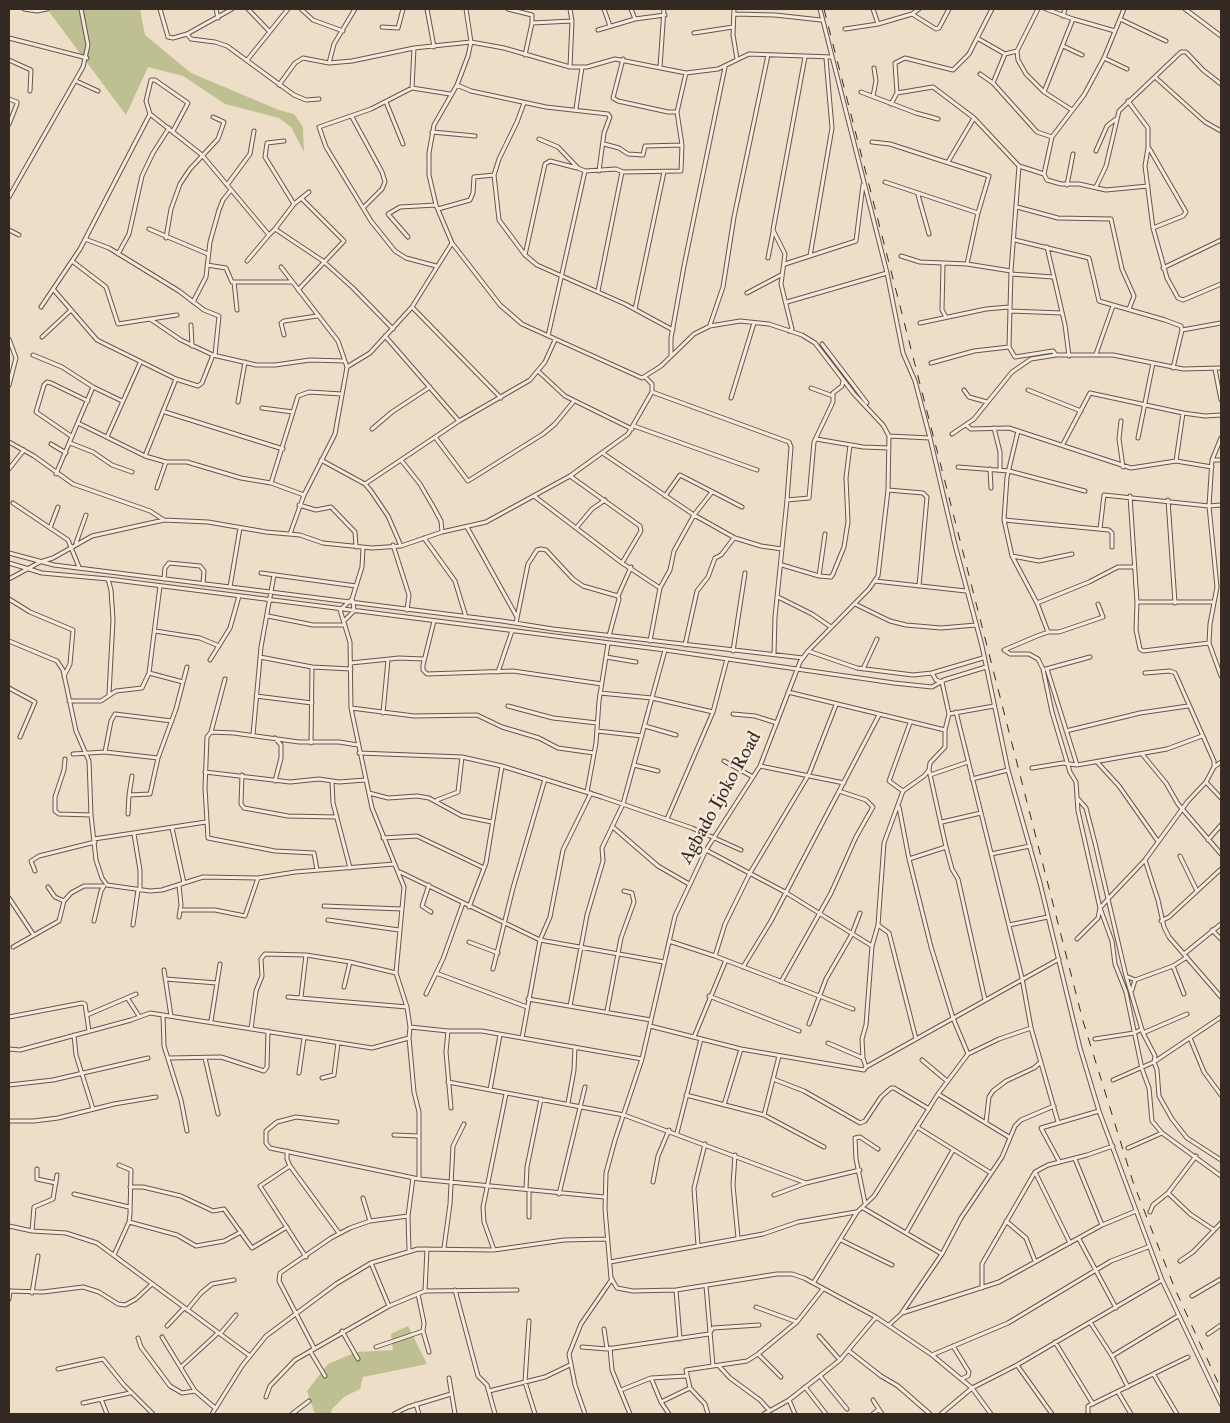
<!DOCTYPE html>
<style>
body{margin:0}
#map{position:relative;width:1230px;height:1423px;overflow:hidden;background:#efdec7;font-family:"IM FELL Great Primer",serif}
canvas{display:block}
.frame{position:absolute;inset:0;border:10px solid #352923;pointer-events:none}
</style>
<div id="map">
<canvas width="1230" height="1423"></canvas>
<div class="frame"></div>
</div>
<script>
const c = document.querySelector('canvas').getContext('2d');
c.lineJoin = 'round';
function fillPath(path, color) {
  c.fillStyle = color;
  c.fill(path, 'evenodd');
}
function shape(rows) {
  const path = new Path2D();
  for (const r of rows) {
    path.moveTo(r[0], r[1]);
    for (let i = 2; i < r.length; i += 2) path.lineTo(r[i], r[i + 1]);
  }
  return path;
}
function stroke(path, color, width, dash) {
  c.strokeStyle = color;
  c.lineWidth = width;
  c.lineCap = dash ? 'butt' : 'round';
  c.setLineDash(dash || []);
  c.stroke(path);
}
function write(font, color, halo, rows, align = 'center') {
  c.font = font + ' "IM FELL Great Primer",serif';
  c.lineWidth = 5;
  c.setLineDash([]);
  c.textBaseline = 'middle';
  c.strokeStyle = halo;
  c.fillStyle = color;
  for (const [text, x, y, turn = 0] of rows) {
    c.save();
    c.translate(x, y);
    c.rotate((+turn || 0) * Math.PI / 180);
    c.textAlign = isNaN(turn) ? turn : align;
    if (halo) c.strokeText(text, 0, 0);
    c.fillText(text, 0, 0);
    c.restore();
  }
}
const green = shape([
 [47,9,140,9,145,35,191,73,279,110,294,114,303,127,304,152,291,127,279,118,225,104,183,76,148,67,126,115],
 [408,1326,427,1364,363,1377,360,1389,344,1397,332,1409,331,1414,315,1414,307,1391,328,1364,356,1352,393,1350,391,1334]
]);
const minor = shape([
 [24,9,37,11,47,9],
 [160,9,168,37,173,38,187,34,232,9],
 [216,9,218,18],
 [248,9,269,31],
 [301,9,313,20,343,31],
 [427,9,434,47],
 [466,9,471,42,468,56,457,85,434,125,429,153,429,175,436,205,452,243,500,305,522,324,642,378,661,366,694,334,710,326,740,321,769,324,802,335,815,343,854,394,883,425,889,436,888,490,878,576,869,589,808,651,800,662,760,766,706,850,675,916,642,1059,615,1140,606,1173,605,1209,611,1278,617,1288,633,1291,676,1290,777,1274,792,1274,804,1278,876,1317,932,1355,972,1388,991,1414],
 [508,9,532,15,532,23,525,55],
 [604,9,610,26],
 [631,9,635,19],
 [734,9,733,35,737,59],
 [820,9,887,273,903,353,915,381,930,438,955,545,982,646,1008,770,1040,883,1080,1048,1099,1111,1162,1280,1221,1404],
 [873,9,878,24],
 [1046,9,1073,19,1115,31],
 [1185,9,1221,36],
 [734,14,775,15,821,20],
 [912,14,936,29,939,28,949,9],
 [1063,16,1065,9],
 [1120,19,1166,41],
 [532,23,572,21],
 [382,27,398,28,403,9],
 [845,29,878,24,912,14,919,9],
 [598,30,635,19,665,15],
 [694,33,733,27],
 [187,34,191,39,215,42,227,46,294,95,306,100,319,99],
 [9,38,87,58],
 [977,38,1005,54,1017,51,1018,60,1026,74,1044,92,1072,110],
 [1063,46,1082,55],
 [1017,51,1038,9],
 [1104,58,1127,69],
 [248,59,288,9],
 [623,59,613,98,618,101,668,112,677,112],
 [9,60,31,70,30,91],
 [329,63,334,44,355,9],
 [570,67,572,21,570,9],
 [660,67,664,9],
 [980,74,993,83,1037,132,1052,137],
 [1156,78,1205,122,1221,131],
 [76,81,98,91],
 [993,83,1005,54],
 [279,85,295,63,303,58,329,63,352,61,414,48,471,42,504,48,570,67,587,67,615,59,686,73,718,69,749,54,832,57],
 [457,85,471,91,546,107,608,114,610,117,604,133,599,171],
 [412,88,414,48],
 [861,92,916,113,938,119],
 [1044,92,1073,19],
 [897,93,895,63,905,58,953,70,969,54,992,9],
 [873,96,876,81,874,68],
 [9,99,17,102,17,104,9,124],
 [1128,101,1148,128,1148,148,1145,166,1153,228,1167,278,1178,298,1183,300,1221,284],
 [386,102,403,144],
 [524,103,517,122,499,159,494,175,499,220,525,255,537,265,625,304,673,330],
 [891,104,897,93,933,87,974,118,1019,166,1044,174,1047,180,1061,184,1079,184,1106,190,1148,186],
 [576,109,582,67],
 [352,117,382,172,385,182,382,189,363,208],
 [173,131,188,103,155,80,151,80,146,101,150,114,202,155,269,235,275,229,323,261,353,288,393,329],
 [432,132,475,136],
 [539,139,558,147,578,168,585,171,616,169,623,172,681,171,682,145,677,112,686,73],
 [284,141,267,143,265,157,294,204],
 [872,142,890,144,989,176,978,213,967,264],
 [604,144,619,148,628,154,643,155,645,146,682,145],
 [1149,148,1186,212,1183,216,1153,228],
 [1096,151,1107,126,1116,119],
 [948,162,974,118],
 [1019,166,1011,271,1009,347,1015,357,1053,351,1056,355],
 [1044,174,1052,137,1084,95,1104,58,1124,9],
 [885,182,978,213],
 [227,185,250,154,254,131],
 [1067,185,1073,154],
 [1096,187,1106,166,1119,111,1181,52,1186,52,1203,70,1221,84],
 [918,195,929,234],
 [9,197,83,67,88,45,81,9],
 [1017,207,1058,218,1111,219,1122,269,1134,296,1129,309],
 [438,209,470,200,473,193,474,177,494,175],
 [149,229,208,254],
 [275,229,294,204,309,192],
 [9,230,19,235],
 [408,237,388,214,400,207,436,205],
 [166,238,171,209,180,184,190,169,218,139,224,122,213,117],
 [85,239,109,248,179,291,204,310,219,316,215,355],
 [1015,240,1089,258,1099,301,1165,320,1181,326,1182,330,1221,323],
 [1047,247,1065,325,1069,356],
 [118,254,129,234,142,176,153,153,169,128],
 [525,255,545,164,550,161,577,168],
 [810,256,832,128,826,58],
 [901,256,920,262,967,264,1011,271],
 [768,258,773,232],
 [72,261,106,287,118,324,150,319,181,340,213,355,256,365,275,365,310,360,345,361],
 [247,261,269,235],
 [785,264,856,241,863,185],
 [207,265,226,268,232,282,291,282],
 [943,265,942,310,946,317],
 [436,266,406,258,395,251,371,221,326,147,319,127,371,109,412,88,450,94],
 [281,267,338,341,347,367],
 [1163,268,1221,240],
 [1011,274,1053,277],
 [234,282,237,310],
 [53,289,97,340,176,379,198,386,202,383,213,355],
 [298,290,344,241,301,198],
 [598,291,622,172],
 [747,293,781,275],
 [193,302,206,277,210,242,219,210,223,200,231,190],
 [787,302,887,273],
 [41,307,80,249,150,114],
 [412,307,501,398],
 [635,309,664,172],
 [1010,311,1062,313],
 [151,319,177,315],
 [920,323,986,309,1009,307],
 [191,325,192,346],
 [710,325,723,287,734,217,768,55],
 [789,331,792,329,781,284,785,254,773,230,805,57],
 [284,335,281,323,284,321,317,316],
 [385,336,459,421],
 [548,336,585,171],
 [42,337,71,310],
 [9,339,16,358,9,385],
 [822,344,867,403],
 [1096,354,1113,306],
 [33,355,62,367,93,387,122,401],
 [671,355,671,338,684,266,725,67],
 [931,363,974,351,1009,347],
 [1173,368,1182,330],
 [1215,369,1221,400],
 [538,371,565,396,632,429],
 [811,388,833,396],
 [964,390,969,397,987,402],
 [1028,390,1081,411],
 [652,392,789,442,791,447,787,500,775,617,774,654],
 [731,398,754,323],
 [238,402,245,362],
 [262,408,293,412],
 [165,412,283,449],
 [1121,421,1119,439,1123,467],
 [78,423,145,456,166,462,187,462,241,478,271,483,304,495],
 [966,425,971,429,1009,428,1131,468,1176,461,1212,467],
 [634,426,757,470],
 [994,428,1000,452,1000,470],
 [372,429,392,412,430,387],
 [1018,431,1007,477,1004,520,1012,556,1037,603,1048,632],
 [952,434,974,419,1012,372,1031,359,1056,355,1113,355,1183,369,1221,368],
 [71,436,36,412,44,385,47,382,51,383,88,401],
 [889,436,930,438],
 [107,437,140,363],
 [435,437,468,481,543,434,555,424,574,401],
 [1138,438,1153,363],
 [1221,438,1212,460,1209,506,1217,587,1210,624,1209,643,1221,676],
 [816,439,863,447,889,448],
 [9,442,34,456,73,484,150,511,164,520],
 [70,443,93,452,112,465,132,472],
 [51,444,66,453],
 [1063,444,1090,393,1183,413,1205,416,1221,415],
 [604,454,694,515,735,538,761,546,782,549],
 [145,456,176,379],
 [321,460,365,484,371,491,388,516,401,546],
 [401,460,420,484,434,508,441,521,442,532],
 [1212,460,1221,460],
 [1176,461,1183,413],
 [958,467,1009,471,1085,491],
 [9,469,24,450],
 [990,469,991,488],
 [56,474,93,387],
 [570,476,640,526,641,531,622,563],
 [271,483,298,396,309,392,342,394],
 [365,484,459,421,530,380,545,362,555,340],
 [157,488,166,462],
 [888,490,923,493,927,497,919,586],
 [534,496,622,563,660,588],
 [665,496,680,475,742,507],
 [1130,496,1137,602,1214,602],
 [787,500,809,498,814,442,833,402,833,393,842,386,843,381],
 [1168,500,1175,603],
 [13,503,68,540,79,567],
 [299,505,316,510,331,507,355,532,356,547],
 [1004,520,1109,530,1112,533,1112,547],
 [467,527,517,617],
 [577,527,592,509,605,500],
 [50,528,58,507],
 [1100,529,1104,495,1209,506,1221,505],
 [290,534,304,495,335,434,347,367,370,353,412,307,452,243],
 [424,538,455,581,466,617],
 [76,543,86,515],
 [393,545,409,595,407,610],
 [363,548,362,567,352,599,340,610,350,642,351,708,372,808,404,887,396,973,407,1007,410,1027,409,1038,414,1092,419,1112,419,1179],
 [9,553,54,565,502,621,553,629,803,658],
 [1012,556,1039,561,1072,554],
 [9,563,42,573,108,579,665,650,894,683,932,687,944,680,986,667],
 [782,565,819,576,831,577,833,574,844,547,848,522,846,478,850,445],
 [261,573,356,586],
 [819,576,825,534],
 [9,579,40,562,53,558,92,536,164,520,208,522,266,532,300,535,323,543,372,548,401,546,442,532,486,522,570,476,628,434,652,392,652,384,645,377],
 [108,579,111,590,113,620,109,694],
 [164,579,165,568,169,563,200,566,204,571,203,584],
 [875,581,966,591],
 [230,587,240,528],
 [618,596,631,567],
 [778,597,812,614,831,627],
 [9,599,30,612,73,630,70,664,64,676],
 [1137,602,1136,630,1140,649,1143,651,1209,643],
 [1037,603,1089,582,1118,567,1134,567],
 [855,604,890,621,906,625,941,628,976,625],
 [1098,604,1103,617,1059,632,1048,632,1037,636,1004,650,1010,654,1029,654,1038,659,1043,669,1052,712,1070,772,1076,782,1078,811,1100,908,1112,941,1115,964,1126,992,1142,1069,1149,1088,1152,1121,1162,1133,1221,1176],
 [268,616,313,625,345,625],
 [345,620,354,611,353,601],
 [434,621,423,665,423,670,427,674,513,671,602,684],
 [516,623,528,564,537,550,541,549,546,550,573,579,583,586,618,596,619,599,609,636],
 [155,631,200,638,219,646],
 [9,641,57,661,63,670,76,731,89,761,91,815,96,860,102,878,107,885,150,891,162,890,203,877,258,878,295,872,394,864],
 [650,641,660,588,670,570,674,551,694,515,712,492],
 [685,645,697,591,708,577,715,558,721,555,734,538],
 [733,651,745,573],
 [808,651,857,668,913,675,932,673,983,658],
 [260,657,312,667,351,669],
 [606,657,636,662],
 [210,660,230,628,239,596],
 [351,663,399,658,424,659],
 [863,669,877,639],
 [1046,669,1090,657],
 [1047,669,1077,765,1167,749,1202,736],
 [498,672,512,631],
 [149,673,183,682],
 [1145,673,1170,671,1175,673,1214,761,1214,766],
 [9,688,35,702,20,737],
 [788,692,945,730],
 [600,693,652,698,713,712],
 [256,696,312,703],
 [69,701,101,701,116,691,142,688,149,673,160,586],
 [508,706,553,718,597,723],
 [351,708,414,716,477,715,502,727,539,738,558,748,594,753],
 [956,712,1022,978,1031,1028,1058,1122],
 [383,713,388,660],
 [733,714,755,716,777,723],
 [949,714,994,706],
 [645,726,676,735],
 [597,731,642,736],
 [1066,731,1140,713,1188,706],
 [211,732,225,679],
 [253,735,261,647,274,575],
 [275,738,281,745,281,758,275,781],
 [311,743,312,667],
 [105,752,111,721,115,714,172,721],
 [359,753,462,757,502,766,602,797,692,828,741,850],
 [73,754,105,752,158,758],
 [1142,754,1166,783,1178,804,1221,854],
 [65,759,64,770,55,797,55,811,59,814,91,815],
 [724,761,753,777],
 [1097,762,1119,786,1157,840],
 [634,765,658,771],
 [760,766,844,783],
 [1032,768,1063,763,1077,765],
 [929,770,946,847,952,869,958,879,985,1000],
 [205,772,290,782,319,779,339,782,365,780],
 [242,775,241,804,244,808,288,816,337,817],
 [930,775,968,762],
 [132,776,129,795,150,794,158,758,176,709,187,667],
 [972,779,1008,770],
 [332,781,333,803,350,868],
 [1206,782,1221,798],
 [903,791,889,781,910,723],
 [587,792,596,743,599,701,608,644],
 [369,793,388,798,417,796,429,798,462,816,492,822],
 [1078,799,1086,808,1095,843,1126,976,1143,1033,1155,1056,1154,1062,1157,1070,1159,1096,1172,1119,1187,1138,1221,1160],
 [437,800,458,792,462,757],
 [899,807,909,859,931,947,953,1018,968,1054],
 [128,814,129,795],
 [667,819,713,712,727,659],
 [942,822,981,813],
 [172,828,184,883],
 [614,828,658,866,689,884],
 [134,834,140,870,140,890],
 [383,838,417,836,484,868],
 [94,839,206,822],
 [1208,840,1221,825],
 [706,850,785,892,872,946],
 [991,854,1030,846],
 [1180,856,1197,891],
 [909,859,946,847],
 [1145,860,1158,900,1164,927,1169,937,1221,997],
 [317,870,314,853,275,851,208,838,205,788,207,737,211,732,234,733,299,742,339,742,358,745],
 [35,871,31,861,39,856,95,842],
 [400,872,540,940,664,962],
 [429,885,422,906,431,912],
 [48,887,55,897,64,901],
 [9,898,33,934],
 [324,906,402,909],
 [469,907,486,863,502,766],
 [180,910,215,910,245,916,258,878],
 [179,917,181,905,179,885],
 [328,920,399,930],
 [94,921,101,891,104,886],
 [1161,921,1169,917,1221,869],
 [133,925,138,890],
 [878,925,889,933,916,1039],
 [1009,925,1048,917],
 [1212,930,1221,939],
 [1077,939,1098,918,1100,908,1108,899,1145,860,1188,801,1206,782,1214,767,1221,762],
 [669,941,715,956,853,1009],
 [469,942,498,953],
 [13,947,59,921,64,901,71,893,84,886,103,886],
 [1184,954,1221,924],
 [715,956,725,924,750,873,809,774,836,705],
 [1173,966,1184,994],
 [743,967,771,921,879,715],
 [493,969,513,888,545,779],
 [164,970,171,1016],
 [436,973,527,1007],
 [1126,976,1135,980,1173,966,1187,957],
 [165,979,217,983],
 [781,982,831,893,856,837,873,807,866,800,839,791],
 [344,987,350,962],
 [1132,990,1135,980],
 [426,994,443,959,463,903],
 [709,996,799,1031],
 [288,997,407,1007],
 [301,997,306,955],
 [128,999,139,1016],
 [528,999,651,1020],
 [570,1006,587,915,603,861,602,848,623,804,665,650],
 [607,1011,621,938,634,902,632,893,624,891],
 [87,1015,136,994],
 [163,1015,164,1046,181,1100,187,1131],
 [9,1017,82,1003,85,1004,89,1031],
 [211,1021,220,964],
 [809,1024,826,979,852,934,860,913],
 [650,1026,741,1049,864,1070,866,1067,863,1058,862,1039,866,1025,872,946,878,925,884,843,903,791,924,776,929,770,930,763,945,747,945,730,949,714,942,682,936,680,932,673],
 [410,1027,448,1031,482,1031,642,1059],
 [251,1029,256,991,262,976,261,959,265,954,306,955,350,962,396,973],
 [448,1031,446,1052,451,1108],
 [1143,1033,1187,1014],
 [74,1035,76,1055,93,1109],
 [694,1037,726,960],
 [522,1038,540,940,550,917,563,850,591,793],
 [1190,1038,1204,1072,1221,1095],
 [1095,1039,1134,1033,1142,1029],
 [828,1043,863,1058],
 [9,1049,20,1050,131,1020,150,1013,372,1048,409,1038],
 [169,1058,221,1057,264,1071,267,1067,268,1031],
 [205,1058,218,1114],
 [922,1060,947,1081],
 [866,1067,1059,959],
 [299,1073,304,1038],
 [322,1078,334,1075,338,1043],
 [773,1079,804,1091,860,1123,865,1121,881,1097,891,1088,894,1088,929,1109],
 [1113,1080,1154,1062,1221,1017],
 [448,1082,624,1115,806,1183],
 [9,1085,53,1080,148,1058],
 [490,1090,500,1035],
 [938,1094,1009,1137],
 [686,1095,764,1115,824,1147],
 [568,1103,574,1070,575,1047],
 [724,1105,741,1049],
 [764,1115,779,1056],
 [9,1121,34,1121,58,1118,114,1104,156,1097],
 [337,1122,296,1117,277,1122,266,1131,266,1143,270,1148,419,1179,604,1197],
 [986,1122,989,1097,993,1091,1006,1081,1034,1068,1041,1062],
 [917,1127,991,1173],
 [677,1133,701,1039],
 [394,1135,419,1136],
 [1128,1148,1162,1133],
 [287,1151,287,1159,290,1166,339,1233],
 [735,1155,733,1185,738,1238],
 [1075,1159,1102,1225],
 [1059,1161,1041,1128,1099,1111],
 [290,1166,260,1186,306,1257],
 [37,1169,37,1179,56,1183],
 [1035,1172,1070,1243],
 [653,1182,658,1156,669,1130],
 [130,1187,143,1187,181,1196,213,1211,224,1209,252,1248,287,1227],
 [526,1189,527,1167,541,1099],
 [1168,1193,1190,1214,1214,1230],
 [74,1194,129,1207],
 [559,1194,585,1087],
 [774,1195,806,1183,860,1170],
 [363,1198,370,1221],
 [865,1203,856,1159,855,1138,860,1137,878,1149],
 [863,1208,942,1254],
 [1150,1212,1153,1205,1168,1193,1196,1156],
 [529,1217,529,1190],
 [1006,1221,1026,1238,1035,1261],
 [129,1222,177,1235,196,1246,224,1241,241,1232],
 [9,1226,32,1231,66,1233,97,1243,250,1356],
 [32,1231,34,1207,53,1199,57,1175],
 [906,1233,953,1150],
 [1079,1239,1116,1308],
 [841,1240,892,1265],
 [698,1245,694,1188,705,1144],
 [444,1248,450,1204,453,1146,464,1124],
 [494,1250,484,1222,483,1207,506,1094],
 [409,1251,408,1216,413,1178],
 [114,1255,129,1222,130,1214,131,1170,119,1165],
 [1180,1261,1193,1252,1221,1223],
 [610,1262,763,1234,798,1222,856,1212],
 [371,1263,389,1306],
 [814,1282,857,1212,874,1196,938,1094,968,1054,999,1039,1031,1028],
 [706,1286,713,1366],
 [982,1288,982,1264,1035,1172,1048,1165,1087,1155,1113,1146],
 [455,1290,478,1376,487,1385,495,1414],
 [676,1290,680,1339],
 [9,1291,43,1292,83,1287,99,1292,118,1304,125,1305,136,1299,152,1284],
 [425,1291,427,1249],
 [32,1293,38,1256],
 [418,1294,424,1323,423,1331,429,1352],
 [1192,1296,1221,1279],
 [9,1299,10,1291],
 [756,1307,797,1322],
 [187,1310,201,1293,212,1284,234,1280],
 [902,1313,999,1282,1102,1225,1136,1211],
 [529,1321,525,1382,535,1414],
 [1090,1322,1112,1356,1128,1387],
 [889,1325,901,1314,942,1254,961,1218,1002,1157,1015,1126,1021,1120,1054,1106],
 [167,1326,184,1308],
 [604,1329,607,1349],
 [342,1331,358,1359],
 [220,1334,236,1315],
 [1208,1334,1221,1325],
 [819,1336,840,1360],
 [162,1337,195,1391,215,1408],
 [138,1338,141,1347,170,1386,182,1393,195,1391],
 [1055,1342,1093,1404],
 [953,1346,969,1372,968,1376,961,1379],
 [376,1347,423,1331],
 [582,1347,607,1349,709,1334,713,1328,759,1325],
 [314,1348,279,1281,280,1273,331,1238,350,1228,370,1221,408,1216],
 [610,1348,612,1370,630,1414],
 [310,1351,325,1376],
 [849,1351,881,1376,898,1386,930,1414],
 [758,1354,781,1377],
 [932,1355,1008,1323,1111,1261,1148,1247],
 [1112,1356,1178,1316],
 [1017,1365,1052,1414],
 [719,1366,730,1378,760,1400,770,1411],
 [181,1367,218,1333],
 [58,1369,103,1359,124,1385,153,1414],
 [1154,1375,1177,1414],
 [820,1376,847,1409],
 [449,1378,455,1414],
 [651,1378,661,1402],
 [805,1387,826,1414],
 [621,1390,651,1378,686,1376],
 [489,1391,545,1377,570,1365],
 [1118,1392,1131,1414],
 [266,1397,270,1386,295,1360,389,1306,425,1291,517,1290],
 [101,1399,107,1414],
 [789,1400,795,1414],
 [873,1400,882,1414],
 [83,1403,130,1393],
 [416,1404,419,1414],
 [212,1414,242,1366,266,1336,336,1284,371,1263,418,1249,494,1250,564,1240,607,1239],
 [292,1414,309,1401],
 [394,1414,408,1407,451,1394],
 [585,1414,575,1385,569,1354,581,1324,612,1279],
 [669,1414,661,1402,690,1388],
 [708,1414,705,1404,690,1388,686,1370,747,1361,758,1354,797,1322,823,1289],
 [764,1414,789,1400,840,1360,876,1317],
 [873,1414,879,1409],
 [941,1414,972,1388,1017,1365,1162,1280],
 [1088,1414,1088,1406,1188,1357]
]);
const rail = shape([
 [824,9,1083,1021,1133,1182,1175,1289,1221,1389]
]);
const streetNames = [
 ["Agbado Ijoko Road",721,798,-61]
];
fillPath(green, '#bfc091');
stroke(minor, '#64564c', 5);
stroke(minor, '#f5eadb', 3);
stroke(rail, '#352923', 1, [9, 9]);
write('19px', '#352923', '#f5eadb', streetNames);
</script>
